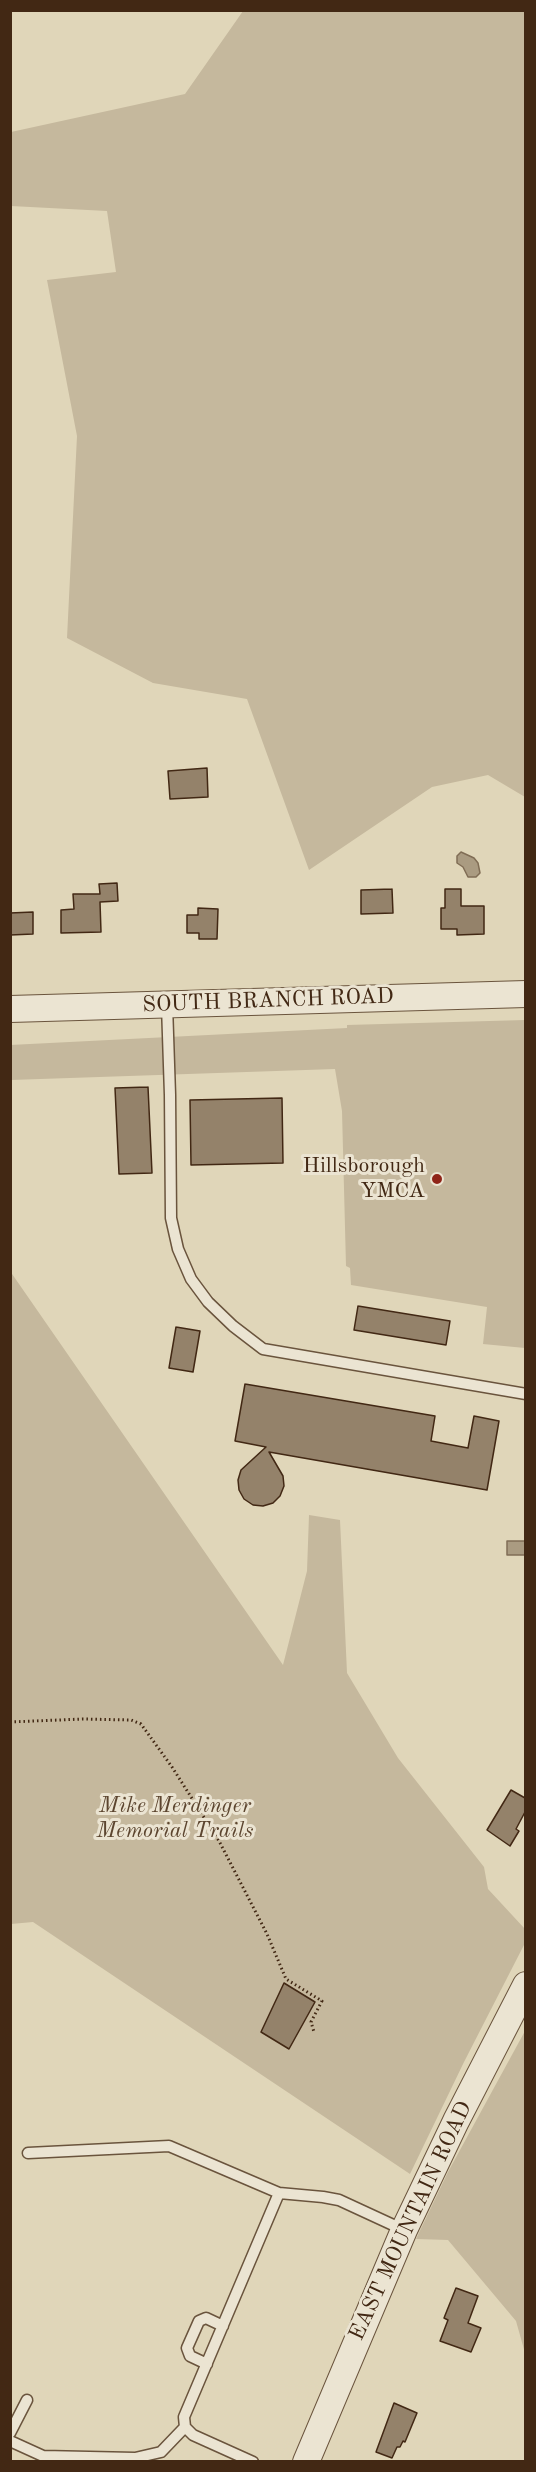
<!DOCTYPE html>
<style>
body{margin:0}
#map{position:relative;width:536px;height:2472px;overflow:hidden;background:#e0d6b9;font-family:"Old Standard TT",serif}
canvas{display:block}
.frame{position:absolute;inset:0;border:12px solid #422814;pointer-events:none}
</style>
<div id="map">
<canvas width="536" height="2472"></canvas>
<div class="frame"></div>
</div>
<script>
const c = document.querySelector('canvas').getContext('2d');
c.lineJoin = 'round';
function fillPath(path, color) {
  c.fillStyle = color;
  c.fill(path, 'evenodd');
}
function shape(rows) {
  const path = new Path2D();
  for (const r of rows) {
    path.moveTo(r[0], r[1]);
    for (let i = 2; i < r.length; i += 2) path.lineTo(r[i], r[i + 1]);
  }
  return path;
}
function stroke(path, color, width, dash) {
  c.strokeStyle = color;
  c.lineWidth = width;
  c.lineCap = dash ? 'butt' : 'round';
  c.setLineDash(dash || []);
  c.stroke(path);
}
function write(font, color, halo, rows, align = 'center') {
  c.font = font + ' "Old Standard TT",serif';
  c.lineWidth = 6;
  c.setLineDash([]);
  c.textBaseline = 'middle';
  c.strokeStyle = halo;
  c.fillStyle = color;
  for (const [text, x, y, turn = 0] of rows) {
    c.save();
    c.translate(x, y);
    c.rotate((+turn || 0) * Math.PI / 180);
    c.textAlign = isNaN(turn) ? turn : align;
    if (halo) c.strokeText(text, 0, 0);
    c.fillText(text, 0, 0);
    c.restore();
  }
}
const green = shape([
 [243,11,525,11,525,797,488,775,432,787,309,870,247,699,153,683,67,638,77,436,47,280,116,272,107,211,11,206,11,132,185,94],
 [525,1020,525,1348,483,1344,487,1307,351,1285,350,1268,346,1266,342,1111,335,1069,11,1080,10,1045,347,1028,347,1025],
 [10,1271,283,1665,307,1571,309,1515,340,1520,347,1673,398,1758,484,1867,488,1889,525,1929,525,1943,464,2062,410,2174,33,1922,11,1924],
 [525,2031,525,2353,516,2321,448,2240,416,2239,448,2172]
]);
const water = shape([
 [461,852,474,858,478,863,480,873,476,877,468,877,463,867,457,863,457,856,461,852],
 [507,1541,525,1541,525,1555,507,1555,507,1541]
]);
const building = shape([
 [207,768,208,797,170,799,168,771,207,768],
 [117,883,118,901,100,902,101,932,61,933,61,910,74,909,73,894,100,894,99,884,117,883],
 [392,889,393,913,361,914,361,890,392,889],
 [445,889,461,889,461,906,484,906,484,934,457,935,457,929,441,929,441,908,445,908,445,889],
 [198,908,218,909,217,939,199,939,199,933,187,933,187,915,198,915,198,908],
 [33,912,33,934,10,935,10,913,33,912],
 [148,1087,152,1173,119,1174,115,1088,148,1087],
 [282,1098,283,1163,191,1165,190,1100,282,1098],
 [358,1306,450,1321,446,1345,354,1330,358,1306],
 [176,1327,200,1331,193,1372,169,1368,176,1327],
 [245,1384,435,1416,431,1441,468,1448,474,1416,499,1421,487,1490,269,1452,283,1476,284,1486,280,1496,273,1503,263,1506,253,1505,244,1499,239,1490,238,1480,241,1470,266,1447,235,1441,245,1384],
 [511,1790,525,1798,525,1812,516,1829,519,1831,510,1846,487,1830,511,1790],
 [284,1983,315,2002,289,2049,261,2032,284,1983],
 [456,2288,478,2296,468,2323,481,2328,471,2352,440,2341,448,2320,444,2318,456,2288],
 [394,2403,417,2413,405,2442,403,2441,400,2447,397,2447,392,2458,376,2452,394,2403]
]);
const path = shape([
 [10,1722,82,1719,131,1720,141,1724,172,1767,219,1841,267,1934,286,1979,322,2001,311,2022,314,2032]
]);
const service = shape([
 [167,1005,170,1095,171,1218,178,1249,191,1279,208,1302,233,1326,263,1349,526,1394],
 [28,2153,169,2146,279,2193],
 [207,2364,190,2356,187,2348,199,2321,206,2318,223,2326],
 [10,2433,27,2400],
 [10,2441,43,2456,135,2458,161,2452,185,2427],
 [253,2462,193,2435,185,2427,184,2417,279,2193,323,2197,339,2200,404,2230]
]);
const tertiary = shape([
 [10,1009,526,994],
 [306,2462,404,2230,456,2121,526,1985]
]);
const markers = [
 [437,1179,6,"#8f2418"]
];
const streetNames = [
 ["SOUTH BRANCH ROAD",268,1001,-2],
 ["EAST MOUNTAIN ROAD",411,2221,-65]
];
const poiNames = [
 ["Hillsborough",425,1166],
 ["YMCA",425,1191]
];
const parkNames = [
 ["Mike Merdinger",175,1806],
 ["Memorial Trails",175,1831]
];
fillPath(green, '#c5b89d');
fillPath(water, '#aa9b81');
stroke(water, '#806d55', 1.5);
fillPath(building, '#94826a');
stroke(building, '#422814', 1.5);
stroke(service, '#6a543d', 13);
stroke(tertiary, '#6a543d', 28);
stroke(path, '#422814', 3, [1.5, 3]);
stroke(service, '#ebe4d2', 10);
stroke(tertiary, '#ebe4d2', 26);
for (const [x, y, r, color] of markers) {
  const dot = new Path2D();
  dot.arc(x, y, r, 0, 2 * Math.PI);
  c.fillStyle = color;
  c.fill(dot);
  stroke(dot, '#ebe4d2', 2);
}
write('22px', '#422814', '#ebe4d2', streetNames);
write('22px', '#422814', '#ebe4d2', poiNames, 'right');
write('italic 22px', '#5c452f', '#ebe4d2', parkNames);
</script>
